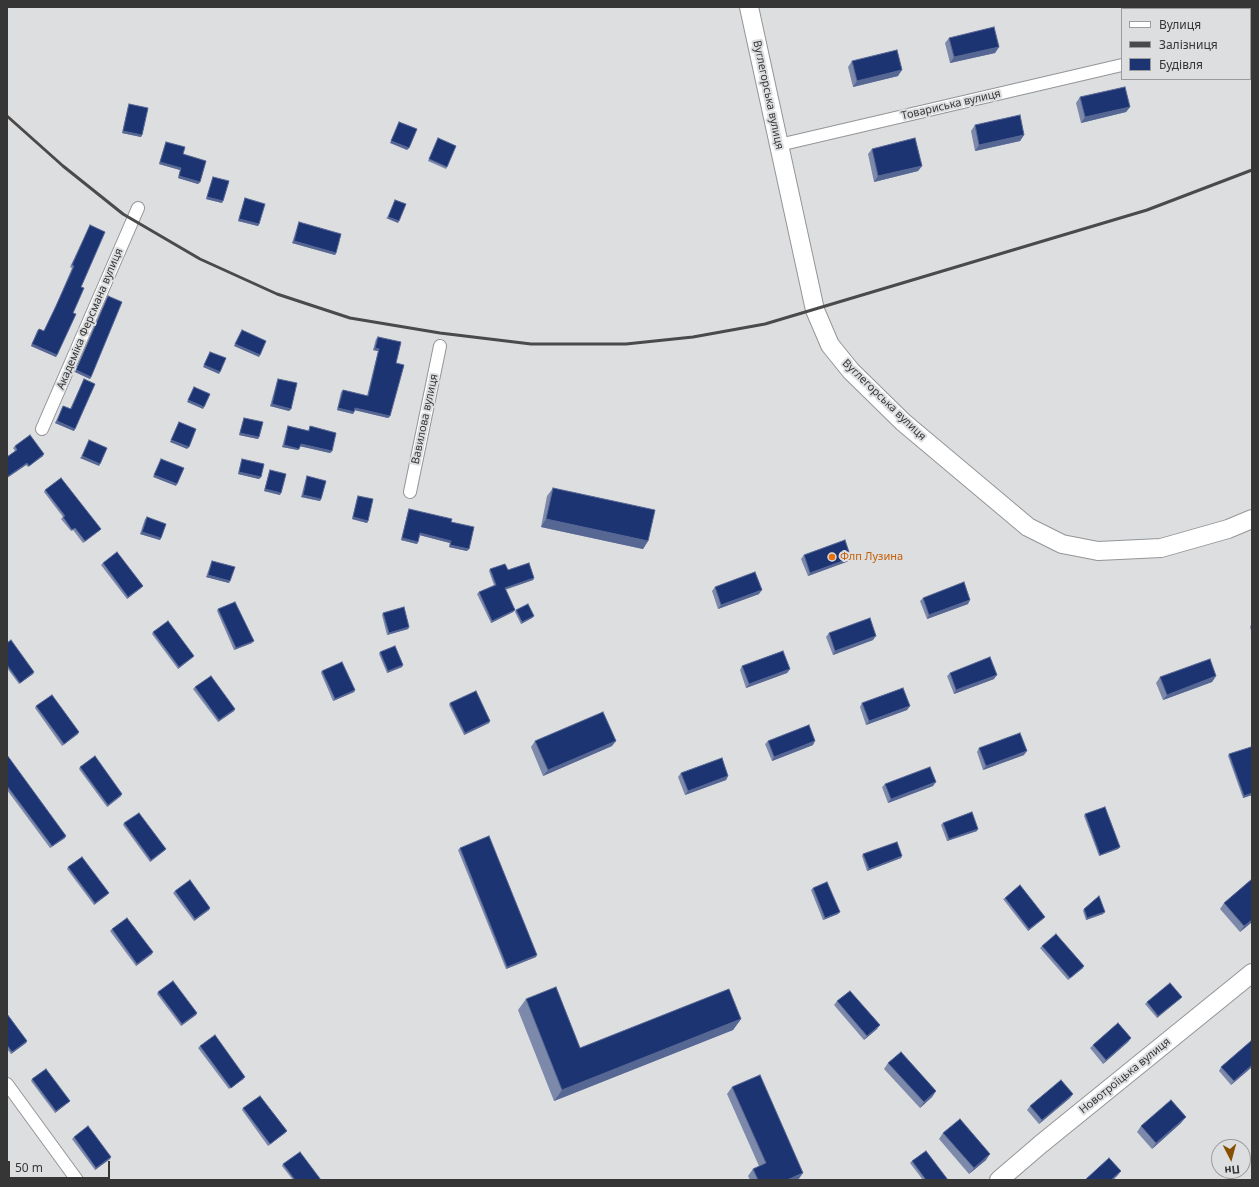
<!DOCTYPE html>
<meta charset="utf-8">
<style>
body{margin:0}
#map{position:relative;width:1259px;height:1187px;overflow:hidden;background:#dddee0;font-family:"Noto Sans",sans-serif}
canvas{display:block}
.frame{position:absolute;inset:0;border:8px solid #363637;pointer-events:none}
.legend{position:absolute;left:1121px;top:8px;width:130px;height:72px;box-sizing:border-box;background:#dddee0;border:1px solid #9a9b9c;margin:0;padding:5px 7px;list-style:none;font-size:12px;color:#363637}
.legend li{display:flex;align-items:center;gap:8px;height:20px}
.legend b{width:20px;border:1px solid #9a9b9c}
.north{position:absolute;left:1211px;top:1139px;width:40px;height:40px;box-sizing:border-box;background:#dddee0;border:1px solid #9a9b9c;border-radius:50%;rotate:174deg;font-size:11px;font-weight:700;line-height:16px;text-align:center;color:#363637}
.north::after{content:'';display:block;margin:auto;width:14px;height:18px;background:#875000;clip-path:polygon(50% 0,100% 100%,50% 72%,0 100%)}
.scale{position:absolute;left:8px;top:1161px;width:102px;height:18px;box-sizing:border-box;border:2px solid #363637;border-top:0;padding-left:5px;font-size:12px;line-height:14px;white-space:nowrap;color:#363637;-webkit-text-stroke:3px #dddee0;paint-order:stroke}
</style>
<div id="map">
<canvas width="1259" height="1187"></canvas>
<div class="frame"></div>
<ul class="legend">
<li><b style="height:5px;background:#fff"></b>Вулиця</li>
<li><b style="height:5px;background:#4a4a4b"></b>Залізниця</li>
<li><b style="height:11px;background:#1d3473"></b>Будівля</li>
</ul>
<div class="north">Пн</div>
<div class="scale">50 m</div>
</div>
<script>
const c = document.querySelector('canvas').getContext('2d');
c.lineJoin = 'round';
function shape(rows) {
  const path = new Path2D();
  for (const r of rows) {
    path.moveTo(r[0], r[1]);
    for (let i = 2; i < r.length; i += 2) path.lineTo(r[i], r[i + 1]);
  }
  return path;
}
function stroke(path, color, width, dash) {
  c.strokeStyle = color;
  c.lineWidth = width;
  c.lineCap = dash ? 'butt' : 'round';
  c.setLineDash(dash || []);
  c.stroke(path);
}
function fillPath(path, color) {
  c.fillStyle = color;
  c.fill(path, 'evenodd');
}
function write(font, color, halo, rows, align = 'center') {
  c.font = font + ' "Noto Sans",sans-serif';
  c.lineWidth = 4;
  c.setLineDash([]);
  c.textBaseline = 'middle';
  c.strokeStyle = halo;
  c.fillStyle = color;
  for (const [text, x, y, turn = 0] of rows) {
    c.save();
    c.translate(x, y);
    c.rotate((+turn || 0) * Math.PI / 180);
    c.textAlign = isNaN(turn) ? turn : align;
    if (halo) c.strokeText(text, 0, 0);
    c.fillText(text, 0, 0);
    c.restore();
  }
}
const minor = shape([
 [779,145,1122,65],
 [42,429,138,208],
 [410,492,440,346],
 [7,1084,77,1180]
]);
const secondary = shape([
 [749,7,815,310,830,345,851,371,903,422,1028,527,1062,544,1098,551,1161,548,1228,529,1252,519],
 [999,1180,1041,1144,1252,973]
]);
const rail = shape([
 [7,116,63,166,123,214,200,259,277,294,350,318,440,333,531,344,626,344,693,337,765,324,1147,210,1252,170]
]);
const wall = shape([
 [949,38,999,47,995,53,950,63,945,43],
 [852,61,898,76,853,87,848,67],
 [1080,97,1130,107,1126,112,1081,123,1076,103],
 [129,104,142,135,141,137,122,133,128,106],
 [975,125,1024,135,1020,141,975,151,971,131],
 [438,138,447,167,446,169,428,161],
 [166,142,183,154,200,182,198,184,178,178,180,170,159,164,165,144],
 [872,149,922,166,918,171,874,182,868,154],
 [213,177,222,203,206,199,212,179],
 [245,198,259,224,258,226,238,221,244,200],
 [299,222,336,253,335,255,292,243,298,224],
 [90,225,73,313,57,355,56,357,31,346,37,331,39,329,44,331,55,308,72,268,70,267],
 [108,296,91,377,90,379,75,372],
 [378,337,396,363,390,416,388,418,355,410,353,414,337,410,341,392,343,390,367,396,378,351,373,350,376,339],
 [84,379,74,431,55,423,63,406,70,409],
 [278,379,291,409,289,411,270,406,277,381],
 [244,418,259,437,258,439,239,435,243,420],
 [288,426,308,431,310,426,332,451,330,453,300,446,298,450,282,447,287,428],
 [15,446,43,456,28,467,26,465,7,478,7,457,15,451,13,448],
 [242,459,261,477,259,479,238,474,241,461],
 [270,470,280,495,264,491,269,472],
 [307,476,321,499,320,501,301,497,306,478],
 [553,488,648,541,643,549,541,527,547,496],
 [45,490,101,529,99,531,83,543,73,530,71,531,61,519,63,517,44,492],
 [358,496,368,521,367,523,352,519,357,498],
 [409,509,451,522,467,551,449,547,450,543,420,535,417,544,401,540,408,511],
 [147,517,161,538,160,540,140,534,145,519],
 [804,555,851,558,849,561,808,576,801,559],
 [212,561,229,583,206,577,211,563],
 [103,563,141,588,127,599,101,565],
 [490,569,508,570,534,578,533,580,505,590,515,610,513,612,491,623,477,594,479,592,494,585,489,571],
 [715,587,759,594,718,609,712,591],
 [923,598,968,604,927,619,920,601],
 [218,609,252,643,234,650,217,611],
 [516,610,534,616,532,618,521,624,515,612],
 [383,613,409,627,408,629,387,635,382,615],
 [1252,623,1252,633,1250,627],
 [153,632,194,656,192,658,178,669,152,634],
 [829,633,873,640,833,655,826,637],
 [7,643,34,672,33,674,19,684,7,668],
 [380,652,403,665,402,667,387,673,379,654],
 [742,666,790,669,787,673,746,688,740,670],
 [322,671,355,690,354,692,333,701,321,673],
 [950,673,994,679,954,694,947,676],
 [1216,676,1212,682,1163,700,1156,683,1160,677],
 [195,687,235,709,234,711,218,722,193,689],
 [450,703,490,721,489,723,464,735,449,705],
 [862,703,910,706,907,710,866,725,860,707],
 [36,706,78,734,62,746,35,708],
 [535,741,612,746,543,776,531,747],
 [768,741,813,745,772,761,765,744],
 [979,748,1024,755,983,770,977,752],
 [1229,754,1252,795,1243,798,1228,756],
 [7,755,65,838,50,848,7,790],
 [80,767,121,796,107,807,79,769],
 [681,773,728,776,726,780,685,795,678,777],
 [885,784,933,786,888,803,882,787],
 [1085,814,1120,847,1118,849,1099,856,1084,816],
 [124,823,164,851,150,862,123,825],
 [943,823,977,831,947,841,941,825],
 [460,848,536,957,506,969,458,850],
 [863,854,901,858,867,871,862,856],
 [68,867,107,895,94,905,67,869],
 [813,888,838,914,823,920,811,890],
 [175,891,210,908,209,910,194,921,173,893],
 [1005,898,1043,919,1028,931,1003,899],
 [1224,903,1252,922,1240,932,1220,909],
 [1084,909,1103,914,1086,920,1083,911],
 [112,929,152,954,136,966,110,931],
 [1042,946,1083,968,1068,980,1040,948],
 [158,992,197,1013,196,1015,181,1026,157,994],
 [1182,997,1180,999,1157,1018,1145,1004,1147,1002],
 [526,999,580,1048,741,1019,733,1030,554,1101,518,1010],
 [837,1001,877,1029,864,1040,834,1005],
 [7,1014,27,1041,26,1043,11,1054,7,1049],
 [1131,1038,1128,1042,1103,1064,1090,1048,1093,1045],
 [200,1046,244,1079,229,1089,198,1048],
 [888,1063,936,1091,932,1097,920,1108,884,1069],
 [1221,1067,1252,1067,1231,1085,1219,1071],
 [32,1079,70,1101,69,1102,55,1113,31,1081],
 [732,1087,798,1180,750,1180,748,1176,753,1169,759,1166,727,1094],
 [1070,1098,1039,1124,1027,1110,1030,1106],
 [243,1108,285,1133,268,1146,242,1110],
 [1181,1123,1152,1149,1137,1132,1141,1126],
 [943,1133,986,1160,969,1174,939,1139],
 [74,1137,110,1159,95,1170,72,1139],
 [912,1161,948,1180,923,1180,910,1163],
 [283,1164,321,1180,293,1180,282,1166]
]);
const shadedWall = shape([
 [999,47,995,53,950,63,954,57],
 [902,70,898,76,853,87,857,81],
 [1130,107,1126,112,1081,123,1085,117],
 [123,131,142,135,141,137,122,133],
 [1024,135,1020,141,975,151,979,145],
 [391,141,409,148,407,150,390,143],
 [160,162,181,168,180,170,159,164],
 [922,166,918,171,874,182,878,176],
 [179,176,200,182,198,184,178,178],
 [207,197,223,201,222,203,206,199],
 [388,217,399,221,398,223,386,218],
 [239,219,259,224,258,226,238,221],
 [294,241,336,253,335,255,292,243],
 [32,344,57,355,56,357,31,346],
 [235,344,260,355,259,357,234,346],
 [375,348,379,349,378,351,373,350],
 [204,365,220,372,219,374,203,367],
 [76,370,91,377,90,379,75,372],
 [188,400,204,407,203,409,187,402],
 [272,404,291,409,289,411,270,406],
 [338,408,354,412,353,414,337,410],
 [355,408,390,416,388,418,354,410],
 [57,421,75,429,74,431,55,423],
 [240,433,259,437,258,439,239,435],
 [171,440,189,447,187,449,170,442],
 [301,444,332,451,330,453,299,446],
 [284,445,299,449,298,450,282,447],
 [44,454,43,456,28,467,29,466],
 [82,456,100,464,99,466,80,458],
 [27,463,26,465,7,478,7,477],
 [239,472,261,477,259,479,238,474],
 [154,475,177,484,176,486,153,477],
 [265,489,281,493,280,495,264,491],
 [303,495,321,499,320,501,301,497],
 [353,517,368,521,367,523,352,519],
 [546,519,648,541,643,549,541,527],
 [101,529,99,531,83,543,85,541],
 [142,532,161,538,160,540,140,534],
 [420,533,451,541,450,543,419,535],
 [402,538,418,542,417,544,401,540],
 [450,545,469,549,467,551,449,547],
 [851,558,849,561,808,576,810,573],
 [208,575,230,581,229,583,206,577],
 [534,578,533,580,503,590,505,588],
 [143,586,141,588,127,599,128,597],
 [762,590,759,594,718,609,721,605],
 [970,600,968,604,927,619,929,615],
 [515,610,513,612,491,623,492,621],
 [534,616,532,618,521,624,522,622],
 [409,627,408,629,387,635,389,633],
 [876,636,873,640,833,655,835,651],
 [254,641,252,643,234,650,236,648],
 [194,656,192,658,178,669,179,667],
 [403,665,402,667,387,673,388,671],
 [790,669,787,673,746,688,749,684],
 [34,672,33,674,19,684,20,683],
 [997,675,994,679,954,694,956,690],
 [1216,676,1212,682,1163,700,1167,695],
 [355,690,354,692,333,701,335,699],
 [910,706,907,710,866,725,869,721],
 [235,709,234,711,218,722,219,720],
 [490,721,489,723,464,735,465,733],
 [79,732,78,734,62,746,64,744],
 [616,741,612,746,543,776,548,770],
 [815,741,813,745,772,761,774,757],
 [1027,751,1024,755,983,770,986,766],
 [728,776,726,780,685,795,688,791],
 [936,782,933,786,888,803,891,799],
 [1252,793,1252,795,1243,798,1244,796],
 [122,794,121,796,107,807,108,805],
 [978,829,977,831,947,841,949,839],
 [66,836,65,838,50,848,52,846],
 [1120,847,1118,849,1099,856,1100,855],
 [166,849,164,851,150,862,151,860],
 [902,856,901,858,867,871,869,869],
 [109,893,107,895,94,905,95,903],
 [210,908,209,910,194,921,195,919],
 [840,912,838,914,823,920,825,918],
 [1105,912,1103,914,1086,920,1087,918],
 [1045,917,1043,919,1028,931,1029,929],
 [1252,920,1252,922,1240,932,1244,926],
 [153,952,152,954,136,966,137,964],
 [537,955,536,957,506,969,507,967],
 [1084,966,1083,968,1068,980,1070,978],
 [1182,997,1180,999,1157,1018,1158,1016],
 [197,1013,196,1015,181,1026,182,1024],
 [741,1019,733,1030,554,1101,562,1090],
 [880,1025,877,1029,864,1040,867,1036],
 [1131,1038,1128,1042,1103,1064,1106,1060],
 [27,1041,26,1043,11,1054,12,1052],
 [1252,1065,1252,1067,1231,1085,1234,1081],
 [936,1091,932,1097,920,1108,924,1102],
 [1073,1094,1070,1098,1039,1124,1042,1120],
 [70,1101,69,1102,55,1113,56,1111],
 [1186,1117,1181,1123,1152,1149,1156,1143],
 [287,1131,285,1133,268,1146,270,1144],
 [990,1154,986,1160,969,1174,974,1168],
 [111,1157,110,1159,95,1170,96,1168],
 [1121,1171,1118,1175,1113,1180,1111,1180],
 [803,1173,798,1180,787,1180]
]);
const building = shape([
 [994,27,999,47,954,57,949,38,994,27],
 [897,50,902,70,857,81,852,61,897,50],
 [1125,87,1130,107,1085,117,1080,97,1125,87],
 [129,104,148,108,142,135,123,131,129,104],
 [1020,115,1024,135,979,145,975,125,1020,115],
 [399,122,417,129,409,148,391,141,399,122],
 [438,138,456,146,447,167,429,159,438,138],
 [915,138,922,166,878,176,872,149,915,138],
 [166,142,185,147,183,154,206,161,200,182,179,176,181,168,160,162,166,142],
 [213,177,229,181,223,201,207,197,213,177],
 [245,198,265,204,259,224,239,219,245,198],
 [395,200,406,204,399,221,388,217,395,200],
 [299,222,341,234,336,253,294,241,299,222],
 [90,225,105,232,81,287,84,288,73,313,76,314,57,355,32,344,39,329,44,331,56,306,74,266,72,265,90,225],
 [108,296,122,302,91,377,76,370,108,296],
 [242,330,266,341,260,355,235,344,242,330],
 [378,337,401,342,396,363,404,365,390,416,355,408,354,412,338,408,343,390,368,396,379,349,375,348,378,337],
 [210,352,226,358,220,372,204,365,210,352],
 [84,379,95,384,75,429,57,421,63,406,71,409,84,379],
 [278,379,297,383,291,409,272,404,278,379],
 [194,387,210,394,204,407,188,400,194,387],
 [244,418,263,422,259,437,240,433,244,418],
 [179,422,196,429,189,447,171,440,179,422],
 [288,426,309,431,310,426,336,433,332,451,301,444,299,449,284,445,288,426],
 [30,435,44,454,29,466,27,463,7,477,7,457,17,450,15,446,30,435],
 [89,440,107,448,100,464,82,456,89,440],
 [161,459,184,468,177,484,154,475,161,459],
 [242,459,264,464,261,477,239,472,242,459],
 [270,470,286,474,281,493,265,489,270,470],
 [307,476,326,481,321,499,303,495,307,476],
 [61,478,101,529,85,541,75,528,72,530,63,517,65,516,45,490,61,478],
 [553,488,655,510,648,541,546,519,553,488],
 [358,496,373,499,368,521,353,517,358,496],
 [409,509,452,519,451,522,474,527,469,549,450,545,451,541,420,533,418,542,402,538,409,509],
 [147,517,166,524,161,538,142,532,147,517],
 [845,540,851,558,810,573,804,555,845,540],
 [117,552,143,586,128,597,103,563,117,552],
 [212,561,235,567,230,581,208,575,212,561],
 [529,563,534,578,505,588,515,610,492,621,479,592,496,585,490,569,505,564,508,570,529,563],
 [755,572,762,590,721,605,715,587,755,572],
 [964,582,970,600,929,615,923,598,964,582],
 [235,602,254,641,236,648,218,609,235,602],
 [528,604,534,616,522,622,516,610,528,604],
 [404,607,409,627,389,633,383,613,404,607],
 [870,618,876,636,835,651,829,633,870,618],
 [168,621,194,656,179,667,153,632,168,621],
 [11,640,34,672,20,683,7,665,7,643,11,640],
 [395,646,403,665,388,671,380,652,395,646],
 [783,651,790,669,749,684,742,666,783,651],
 [990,657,997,675,956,690,950,673,990,657],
 [1210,659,1216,676,1167,695,1160,677,1210,659],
 [342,662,355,690,335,699,322,671,342,662],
 [211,676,235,709,219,720,195,687,211,676],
 [903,688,910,706,869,721,862,703,903,688],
 [476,691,490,721,465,733,450,703,476,691],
 [52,695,79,732,64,744,36,706,52,695],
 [603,712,616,741,548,770,535,741,603,712],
 [809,725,815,741,774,757,768,741,809,725],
 [1020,733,1027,751,986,766,979,748,1020,733],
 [1251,747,1252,750,1252,793,1244,796,1229,754,1251,747],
 [7,755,66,836,52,846,7,786,7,755],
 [95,756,122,794,108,805,80,767,95,756],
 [722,758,728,776,688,791,681,773,722,758],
 [930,767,936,782,891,799,885,784,930,767],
 [1105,807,1120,847,1100,855,1085,814,1105,807],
 [972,812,978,829,949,839,943,823,972,812],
 [139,813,166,849,151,860,124,823,139,813],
 [489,836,537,955,507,967,460,848,489,836],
 [897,842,902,856,869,869,863,854,897,842],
 [82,857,109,893,95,903,68,867,82,857],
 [1252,879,1252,920,1244,926,1224,903,1252,879],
 [190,880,210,908,195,919,175,891,190,880],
 [827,882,840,912,825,918,813,888,827,882],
 [1020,885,1045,917,1029,929,1005,898,1020,885],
 [1099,896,1105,912,1087,918,1084,909,1099,896],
 [127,918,153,952,137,964,112,929,127,918],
 [1056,934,1084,966,1070,978,1042,946,1056,934],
 [173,981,197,1013,182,1024,158,992,173,981],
 [1170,983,1182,997,1158,1016,1147,1002,1170,983],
 [556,987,580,1048,729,989,741,1019,562,1090,526,999,556,987],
 [850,991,880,1025,867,1036,837,1001,850,991],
 [7,1014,27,1041,12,1052,7,1045,7,1014],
 [1118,1023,1131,1038,1106,1060,1093,1045,1118,1023],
 [215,1035,245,1077,231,1088,200,1046,215,1035],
 [1251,1041,1252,1042,1252,1065,1234,1081,1221,1067,1251,1041],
 [901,1052,936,1091,924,1102,888,1063,901,1052],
 [46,1069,70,1101,56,1111,32,1079,46,1069],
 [760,1075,803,1173,787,1180,758,1180,753,1169,766,1163,732,1087,760,1075],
 [1061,1080,1073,1094,1042,1120,1030,1106,1061,1080],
 [260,1096,287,1131,270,1144,243,1108,260,1096],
 [1171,1100,1186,1117,1156,1143,1141,1126,1171,1100],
 [960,1119,990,1154,974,1168,943,1133,960,1119],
 [88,1126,111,1157,96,1168,74,1137,88,1126],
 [926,1151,948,1180,926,1180,912,1161,926,1151],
 [300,1152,321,1180,295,1180,283,1164,300,1152],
 [1109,1158,1121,1171,1111,1180,1085,1180,1109,1158]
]);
const markers = [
 [832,557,4,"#e8710a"]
];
const streetNames = [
 ["Вуглегорська вулиця",768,95,78],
 ["Товариська вулиця",951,105,-13],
 ["Академіка Ферсмана вулиця",90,319,-67],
 ["Вуглегорська вулиця",884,400,44],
 ["Вавилова вулиця",425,419,-78],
 ["Новотроїцька вулиця",1125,1076,-39]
];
const foodNames = [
 ["Флп Лузина",840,557]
];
stroke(minor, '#949597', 14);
stroke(secondary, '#949597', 20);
stroke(minor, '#fff', 12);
stroke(secondary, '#fff', 18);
stroke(rail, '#4a4a4b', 3);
fillPath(wall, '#7d89aa');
fillPath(shadedWall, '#576794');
fillPath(building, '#1d3473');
stroke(building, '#576794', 1);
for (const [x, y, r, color] of markers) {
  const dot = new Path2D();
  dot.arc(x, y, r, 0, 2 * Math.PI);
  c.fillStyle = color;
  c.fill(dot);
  stroke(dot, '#dddee0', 1.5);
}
write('11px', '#363637', '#dddee0', streetNames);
write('11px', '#c56008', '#dddee0', foodNames, 'left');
</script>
